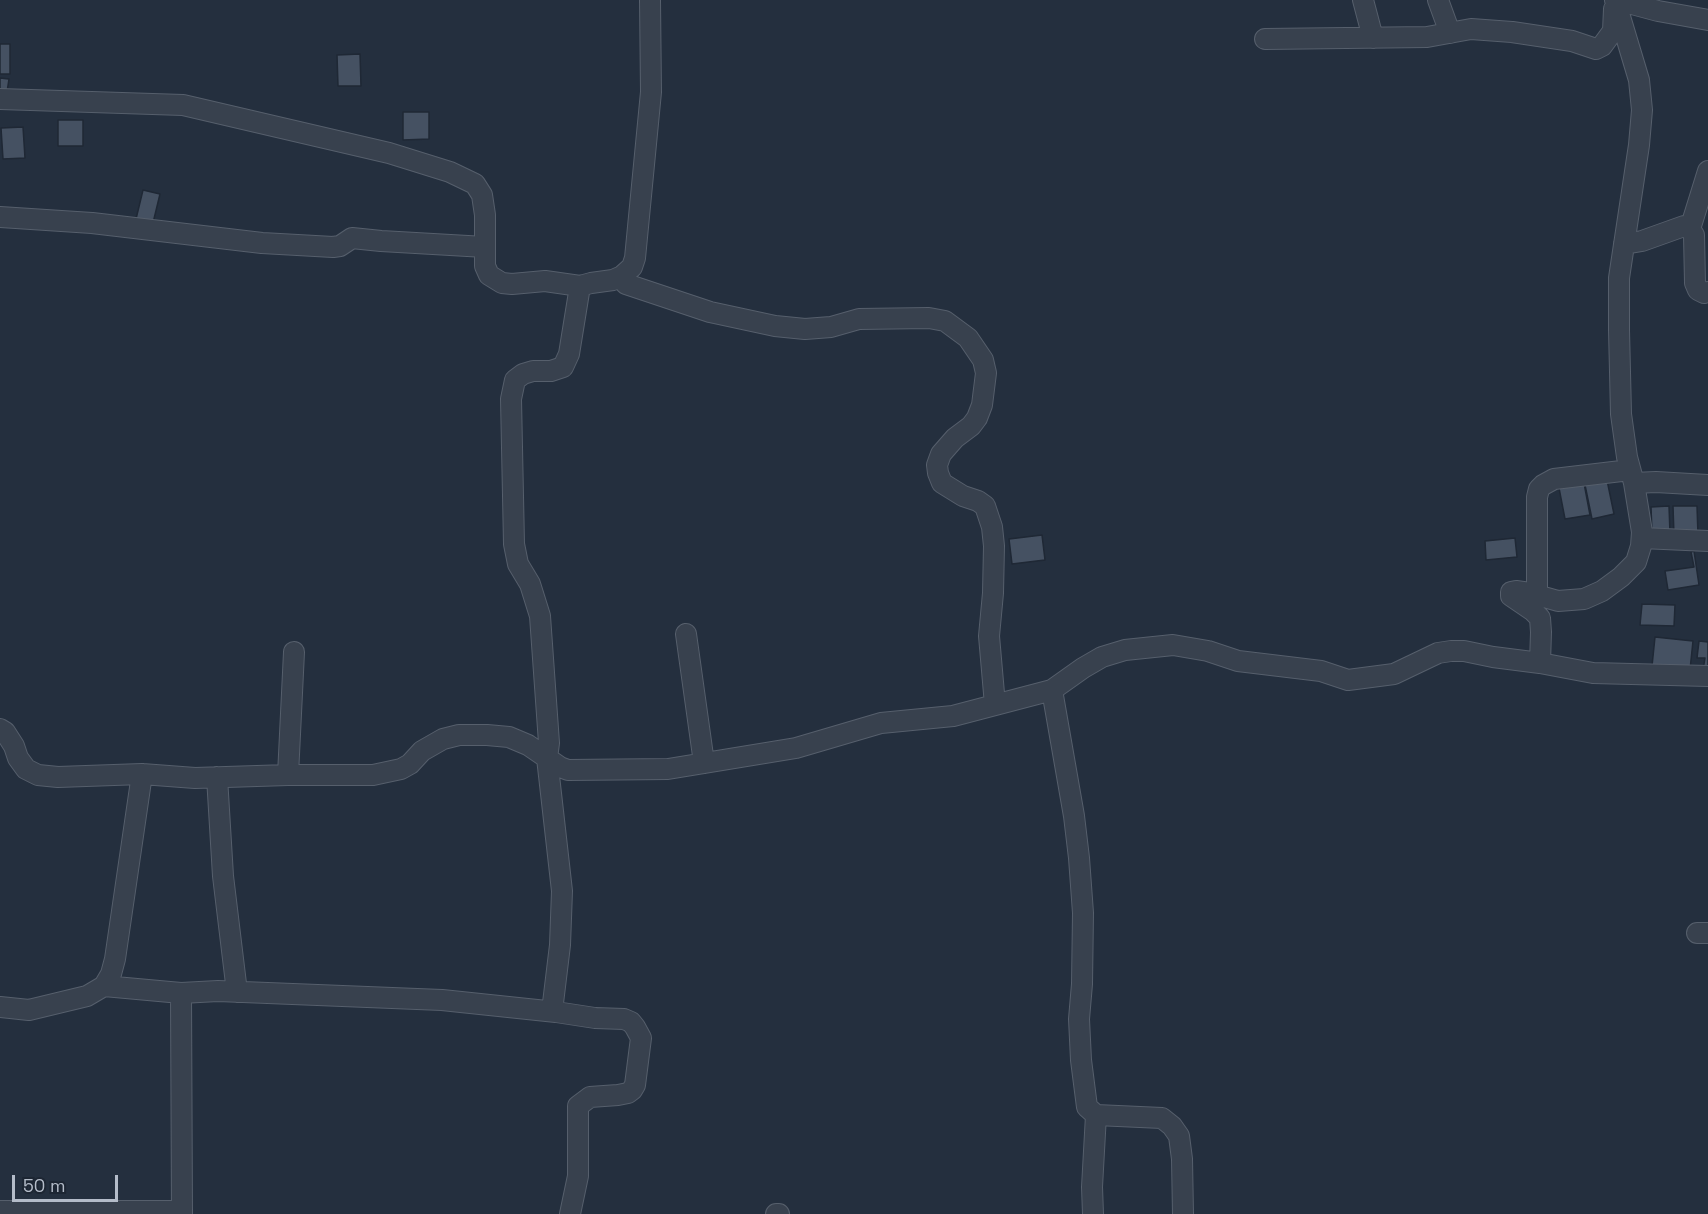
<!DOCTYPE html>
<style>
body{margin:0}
#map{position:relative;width:1708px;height:1214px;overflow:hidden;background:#242f3e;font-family:"Space Grotesk",sans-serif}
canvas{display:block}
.scale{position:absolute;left:12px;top:1175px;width:106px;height:27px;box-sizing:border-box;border:3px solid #b4bcc9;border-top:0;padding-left:8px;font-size:18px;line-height:21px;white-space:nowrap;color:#b4bcc9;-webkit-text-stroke:4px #1d2633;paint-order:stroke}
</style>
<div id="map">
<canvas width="1708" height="1214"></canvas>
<div class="scale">50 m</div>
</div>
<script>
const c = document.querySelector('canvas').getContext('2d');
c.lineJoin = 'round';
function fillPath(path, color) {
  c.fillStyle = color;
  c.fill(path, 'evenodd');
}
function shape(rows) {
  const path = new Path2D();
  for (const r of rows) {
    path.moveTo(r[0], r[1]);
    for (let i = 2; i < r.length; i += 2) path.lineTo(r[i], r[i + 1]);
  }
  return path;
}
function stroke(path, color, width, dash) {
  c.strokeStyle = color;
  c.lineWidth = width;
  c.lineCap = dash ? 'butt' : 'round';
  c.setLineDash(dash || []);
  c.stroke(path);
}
const building = shape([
 [0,44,10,44,10,74,0,74,0,44],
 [360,54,361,86,338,86,337,55,360,54],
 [0,78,9,79,7,92,0,91,0,78],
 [403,112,429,112,429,139,403,140,403,112],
 [58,120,83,120,83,146,58,146,58,120],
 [23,127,25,158,3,159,1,128,23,127],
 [143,190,160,194,153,223,136,219,143,190],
 [1607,480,1614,514,1592,519,1585,485,1607,480],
 [1584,483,1590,515,1565,519,1559,488,1584,483],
 [1669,506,1670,533,1652,533,1651,507,1669,506],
 [1673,506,1697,506,1698,535,1674,536,1673,506],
 [1042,535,1045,560,1012,564,1009,539,1042,535],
 [1515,538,1517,557,1486,560,1485,541,1515,538],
 [1694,551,1699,585,1668,590,1665,571,1694,567,1691,552,1694,551],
 [1642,604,1675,605,1674,626,1640,625,1642,604],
 [1655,637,1693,641,1690,670,1652,666,1655,637],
 [1699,641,1708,642,1708,671,1703,670,1705,658,1697,658,1699,641]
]);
const minor = shape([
 [1363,0,1373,38],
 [1438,0,1450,33],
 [1615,0,1639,80,1642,110,1639,145,1619,278,1619,330,1621,414,1627,457,1634,483,1656,482,1708,485],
 [1617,0,1658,11,1708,20],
 [1265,39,1427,37,1471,29,1512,32,1572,41,1596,49,1602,46,1613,31,1614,9],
 [0,99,183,105,389,153,450,172,475,184,482,195,485,215,485,266,489,275,502,283,512,284,545,281,580,286,569,354,563,367,551,371,533,371,523,374,515,380,511,399,514,544,518,564,530,584,540,616,549,743,547,758,528,745,509,737,487,735,459,735,443,739,422,751,410,764,401,769,373,775,288,775,195,778,142,774,58,777,38,775,26,769,18,758,14,746,5,732,0,729],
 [0,217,92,223,262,243,333,247,340,246,352,238,381,241,485,247],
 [1690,229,1708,171],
 [1624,244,1642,241,1684,226,1690,229,1694,235,1695,283,1698,290,1704,293,1708,292],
 [620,277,626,284,710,312,775,326,805,329,831,327,859,319,929,318,945,321,968,338,983,360,986,373,982,405,977,418,971,426,955,438,941,454,937,465,938,473,942,483,963,496,978,501,985,506,992,527,994,546,993,593,989,636,995,705],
 [580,286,591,283,613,280,622,276,632,267,635,258,651,92,650,0],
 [1642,538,1708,541],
 [1537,594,1537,497,1539,489,1543,485,1554,479,1630,470],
 [686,634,704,763],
 [1540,663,1541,632,1540,618,1533,611,1511,596,1511,592,1516,591,1530,593,1558,601,1584,599,1602,591,1621,577,1636,562,1641,546,1642,532,1634,483],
 [1052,690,1074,816,1079,858,1083,913,1082,984,1079,1019,1081,1060,1087,1107,1096,1115,1162,1118,1172,1126,1179,1136,1182,1159,1183,1214],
 [288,775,294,652],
 [217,777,223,876,237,992],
 [1697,933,1708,933],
 [104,986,181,993,218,991,442,1000,556,1012],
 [181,993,182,1214],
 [0,1007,29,1010,87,996,104,986,111,974,115,959,142,774],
 [0,1211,182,1211],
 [570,1214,578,1176,578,1106,590,1097,618,1095,628,1093,632,1090,635,1085,641,1038,635,1027,631,1022,624,1019,595,1018,556,1012,553,1003,560,945,562,891,547,758,560,767,568,770,668,769,796,748,881,723,953,716,1052,690,1083,668,1102,657,1125,650,1173,645,1208,651,1238,661,1321,671,1348,680,1394,674,1438,653,1451,651,1464,651,1493,657,1540,663,1593,673,1708,676],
 [776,1214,779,1214],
 [1093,1214,1092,1187,1096,1115]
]);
fillPath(building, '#455162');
stroke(building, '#1f2835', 1.5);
stroke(minor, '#565f6c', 22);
stroke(minor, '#38414e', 20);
</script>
